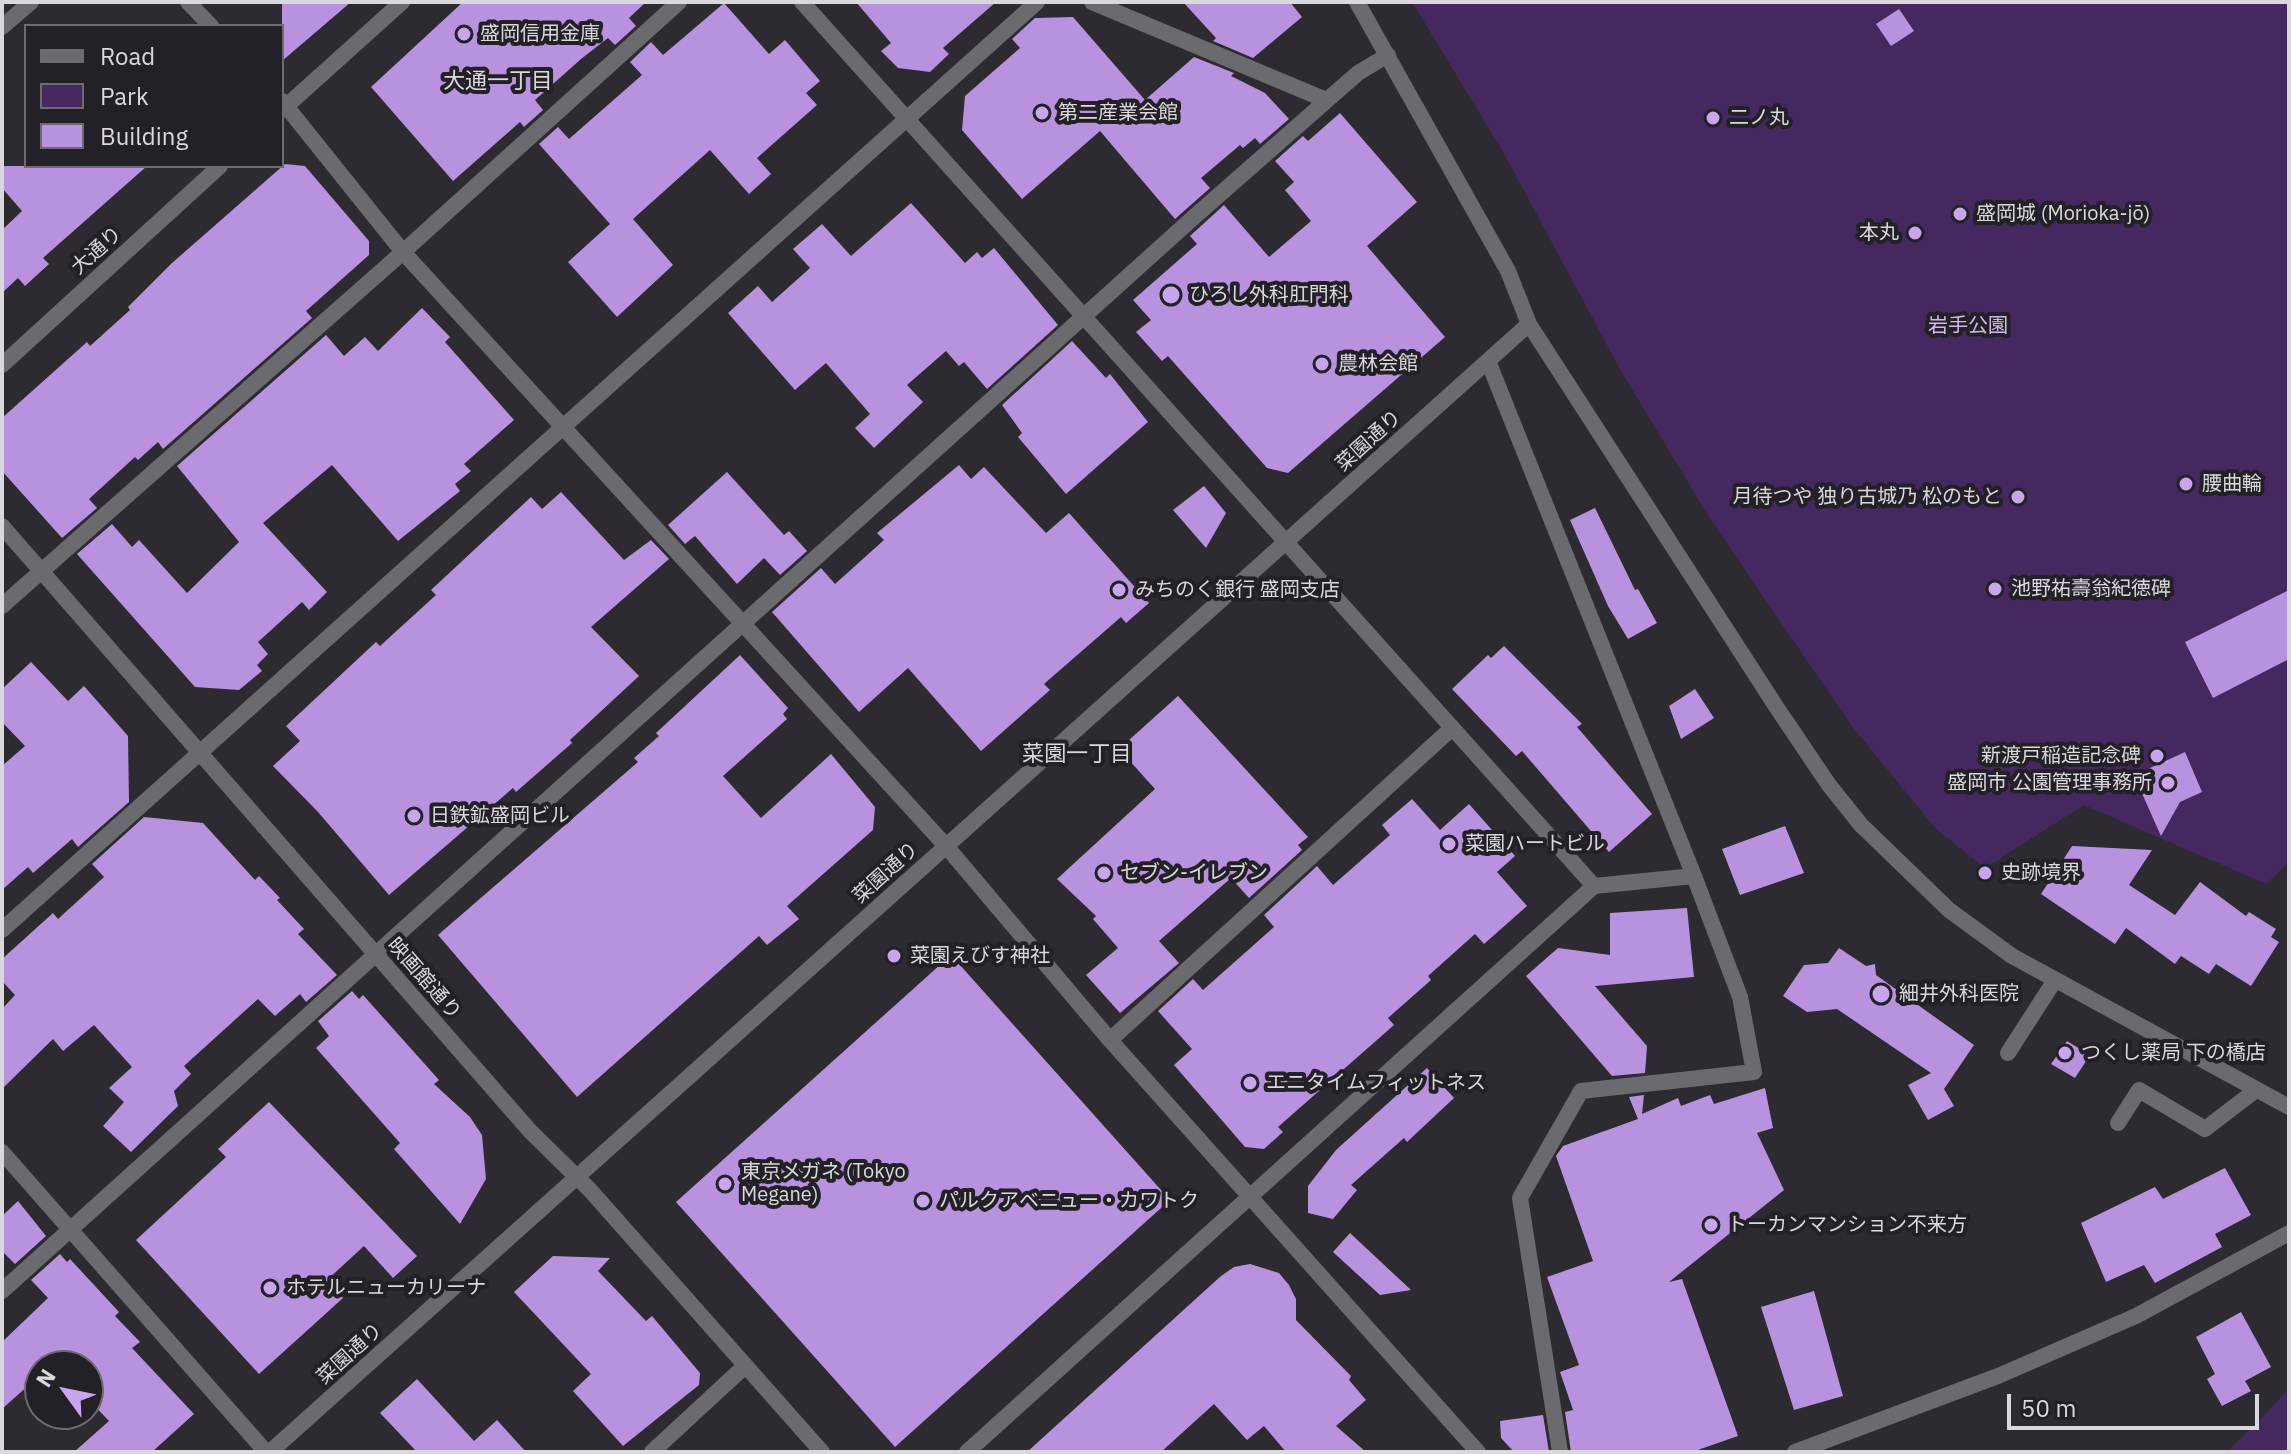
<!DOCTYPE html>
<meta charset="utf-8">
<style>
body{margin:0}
#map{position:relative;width:2291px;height:1454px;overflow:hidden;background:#2d2a31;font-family:"IBM Plex Sans",sans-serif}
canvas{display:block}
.frame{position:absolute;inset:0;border:4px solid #dad8dd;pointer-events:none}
.legend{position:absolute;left:24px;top:24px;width:260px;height:144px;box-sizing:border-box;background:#242027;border:2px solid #6d6a70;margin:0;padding:10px 14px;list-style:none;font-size:24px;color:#dad8dd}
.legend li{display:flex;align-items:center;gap:16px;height:40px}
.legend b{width:40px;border:2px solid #6d6a70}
.north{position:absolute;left:24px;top:1350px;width:80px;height:80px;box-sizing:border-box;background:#242027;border:2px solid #6d6a70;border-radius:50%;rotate:303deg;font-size:22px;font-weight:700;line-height:32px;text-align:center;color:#dad8dd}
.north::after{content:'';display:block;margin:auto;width:28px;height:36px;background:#c9a5ee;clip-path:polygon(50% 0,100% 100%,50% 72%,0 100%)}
.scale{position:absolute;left:2007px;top:1394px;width:252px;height:36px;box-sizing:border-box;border:4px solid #dad8dd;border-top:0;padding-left:10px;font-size:24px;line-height:28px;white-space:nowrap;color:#dad8dd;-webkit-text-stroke:6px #242027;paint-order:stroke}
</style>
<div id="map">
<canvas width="2291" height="1454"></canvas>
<div class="frame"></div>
<ul class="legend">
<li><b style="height:10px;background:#6b6a6e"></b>Road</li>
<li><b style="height:22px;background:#462860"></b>Park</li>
<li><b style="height:22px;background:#b892df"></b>Building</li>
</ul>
<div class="north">N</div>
<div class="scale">50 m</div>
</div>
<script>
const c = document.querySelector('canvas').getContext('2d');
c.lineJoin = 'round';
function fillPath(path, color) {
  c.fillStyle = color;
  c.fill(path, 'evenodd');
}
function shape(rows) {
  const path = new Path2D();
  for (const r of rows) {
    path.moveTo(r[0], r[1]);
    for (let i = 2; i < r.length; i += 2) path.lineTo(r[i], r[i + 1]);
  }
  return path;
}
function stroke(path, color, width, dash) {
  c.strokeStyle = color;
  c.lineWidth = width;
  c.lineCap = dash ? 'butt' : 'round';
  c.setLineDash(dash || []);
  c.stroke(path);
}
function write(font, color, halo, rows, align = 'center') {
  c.font = font + ' "IBM Plex Sans","Noto Sans JP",sans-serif';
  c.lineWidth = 8;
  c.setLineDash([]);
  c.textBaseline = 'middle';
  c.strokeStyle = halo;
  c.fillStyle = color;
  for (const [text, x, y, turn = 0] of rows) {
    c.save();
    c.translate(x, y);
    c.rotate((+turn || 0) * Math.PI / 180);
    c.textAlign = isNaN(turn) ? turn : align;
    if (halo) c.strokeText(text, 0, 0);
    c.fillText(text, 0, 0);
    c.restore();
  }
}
const green = shape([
 [1412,2,2289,2,2289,862,2266,884,2084,805,1985,868,1936,829,1851,725,1709,517,1620,369,1502,150],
 [2289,1388,2289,1452,2227,1452,2263,1417]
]);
const building = shape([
 [282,2,351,2,282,61],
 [463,2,646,2,629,18,636,26,615,45,608,38,581,59,535,100,543,110,524,127,520,122,453,181,371,87],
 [856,2,996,2,943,48,949,54,930,72,898,68,881,51,891,43],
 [1183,2,1290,2,1302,17,1253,58,1213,41,1216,38],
 [724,3,769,54,785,40,820,81,806,93,817,105,757,158,771,174,749,194,710,150,633,219,673,265,617,317,568,262,610,224,539,144,558,127,569,139,642,75,630,62,651,42,663,55],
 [1899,9,1914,31,1891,46,1876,24],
 [1073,17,1145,100,1194,57,1234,73,1231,76,1265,93,1289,119,1260,144,1255,138,1243,148,1240,145,1201,178,1210,188,1175,219,1100,131,1022,199,962,130,965,96,1020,48,1012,39,1035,18],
 [1340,113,1417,202,1367,246,1445,337,1288,473,1267,468,1168,356,1162,361,1136,332,1151,320,1133,300,1197,244,1190,236,1224,205,1269,257,1311,221,1285,190,1294,182,1275,161,1303,136,1308,141],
 [285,164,305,166,369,241,369,255,306,311,312,318,163,449,158,442,138,460,135,457,89,499,97,508,62,538,2,471,2,418,87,342,90,346,130,310,128,307,172,263],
 [2,166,147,166,43,258,49,264,25,286,18,278,2,293,2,230,22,211,2,188],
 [911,203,965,263,977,252,982,258,994,248,1058,325,987,389,964,362,959,366,946,351,907,385,923,402,874,448,855,428,870,414,826,363,795,390,728,313,758,286,772,302,810,268,793,249,822,224,851,256],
 [422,308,450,337,445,342,514,420,464,464,471,471,455,484,460,491,398,541,332,465,263,523,327,592,309,610,302,602,258,642,268,654,257,665,262,671,239,690,195,687,77,554,112,524,132,547,139,540,187,593,239,542,177,466,326,335,344,356,365,337,378,351],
 [1072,341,1106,378,1110,374,1148,422,1066,494,1018,437,1022,433,1002,405],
 [959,465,971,479,984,467,1046,533,1069,513,1149,603,1126,623,1121,617,1044,684,1050,690,981,751,908,668,859,712,772,612,821,568,835,584,884,540,877,533],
 [727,472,784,535,789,531,807,551,780,575,764,558,737,584,695,536,685,544,668,525],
 [1204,486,1226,513,1206,548,1173,510],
 [561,492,624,560,651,540,669,559,591,627,639,676,570,740,572,743,516,792,513,788,389,895,318,812,273,766,300,741,286,726,376,642,380,646,436,595,431,590,531,497,542,509],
 [1595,508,1635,590,1638,589,1657,623,1628,639,1608,606,1570,520],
 [2289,590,2289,659,2213,698,2185,642],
 [1504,646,1582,724,1577,727,1652,814,1609,852,1522,751,1516,756,1452,689,1488,655,1491,658],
 [740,655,788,708,783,714,787,719,723,776,761,818,831,754,875,807,873,830,787,906,799,919,767,945,759,936,577,1097,438,935,638,762,634,758,659,736,656,733],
 [31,662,68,701,84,686,128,736,129,802,78,847,72,839,33,873,28,867,2,890,2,766,25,746,2,722,2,689],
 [1695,689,1714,718,1681,739,1669,706],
 [1178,696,1308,837,1298,845,1302,850,1249,898,1231,878,1159,941,1179,963,1120,1013,1086,975,1118,948,1093,919,1096,916,1057,879,1155,789,1119,749],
 [2185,752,2202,792,2180,802,2161,836,2132,771,2137,774],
 [1412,799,1440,830,1469,804,1515,856,1497,872,1527,906,1484,944,1475,934,1428,976,1431,980,1388,1018,1394,1025,1278,1127,1283,1132,1264,1149,1245,1147,1174,1065,1192,1049,1158,1011,1193,979,1203,990,1274,927,1264,915,1317,866,1333,885,1390,835,1382,825],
 [144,817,203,823,255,880,259,876,280,898,277,900,304,929,298,934,337,975,306,1002,300,994,275,1016,258,999,184,1066,191,1074,174,1091,178,1106,131,1152,103,1126,124,1102,109,1088,132,1067,94,1025,63,1051,53,1039,2,1089,2,1009,15,995,2,981,2,959,53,913,58,919,104,877,92,864],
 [1785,826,1804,873,1740,895,1722,849],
 [2072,846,2152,850,2129,885,2175,915,2200,882,2246,916,2249,912,2276,929,2271,937,2279,942,2251,986,2216,964,2209,974,2181,956,2175,964,2126,928,2115,944,2041,894],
 [1687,908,1694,977,1595,986,1647,1046,1645,1073,1612,1076,1526,976,1558,948,1610,955,1610,913],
 [1839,948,1866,966,1875,964,1876,975,1974,1045,1944,1089,1954,1106,1928,1120,1908,1085,1931,1073,1837,1009,1807,1012,1783,996,1804,965,1828,963],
 [951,955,1170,1200,895,1447,676,1202],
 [352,991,359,999,363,995,439,1080,434,1084,470,1117,482,1135,486,1179,460,1224,394,1149,400,1143,316,1048,329,1036,318,1021],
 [2067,1041,2090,1055,2075,1078,2051,1064],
 [1427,1068,1454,1098,1407,1142,1404,1138,1351,1185,1357,1190,1333,1219,1308,1213,1308,1186,1336,1150],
 [1765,1088,1773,1128,1757,1133,1784,1190,1669,1282,1682,1279,1738,1436,1692,1452,1571,1452,1565,1412,1573,1410,1560,1372,1579,1365,1547,1277,1593,1261,1556,1156,1563,1146,1638,1119,1629,1097,1644,1095,1642,1114,1678,1098,1681,1106,1710,1095,1714,1104],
 [269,1102,417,1256,393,1278,364,1246,327,1280,343,1298,259,1374,136,1240,226,1157,218,1149],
 [2225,1168,2251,1215,2215,1234,2222,1247,2155,1283,2144,1265,2106,1282,2081,1223,2155,1187,2163,1199],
 [18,1201,46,1236,15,1264,2,1251,2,1216],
 [1350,1233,1411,1290,1380,1295,1333,1252],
 [60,1254,67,1262,70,1259,119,1312,115,1316,140,1342,132,1348,194,1414,152,1452,74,1452,109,1421,88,1399,88,1366,40,1366,40,1375,2,1409,2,1342,48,1298,31,1280],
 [553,1256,610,1258,598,1271,646,1321,652,1316,700,1373,699,1385,623,1446,573,1391,591,1374,514,1292],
 [1250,1264,1279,1273,1289,1285,1296,1299,1296,1320,1351,1376,1349,1380,1366,1400,1336,1426,1366,1452,1286,1452,1264,1426,1247,1440,1214,1404,1161,1452,1027,1452,1221,1276,1234,1267],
 [1814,1291,1843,1396,1794,1410,1761,1307],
 [2241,1312,2271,1367,2245,1381,2251,1391,2222,1406,2207,1379,2215,1374,2196,1337],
 [417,1379,474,1441,497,1420,526,1452,417,1452,380,1413],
 [1543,1415,1549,1452,1514,1452,1501,1438,1500,1421]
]);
const service = shape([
 [2008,1053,2055,980],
 [2118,1123,2139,1090,2205,1129,2256,1090]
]);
const minor = shape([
 [188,2,211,26],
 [802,2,1594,886],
 [1092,2,1326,100],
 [2,27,31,2],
 [282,101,403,252,946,846,1110,1040,1478,1452],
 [282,110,402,2],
 [1488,361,1694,876,1740,997,1754,1072,1581,1091,1520,1198,1560,1452],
 [2,365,220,166],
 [2,606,403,252,679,2],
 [2,930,1037,2],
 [1110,1040,1451,729],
 [2,1152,266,1452],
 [2,1291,1194,217,1358,73,1388,55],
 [652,1452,744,1367],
 [967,1452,1594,886,1694,876],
 [1795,1452,1998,1376,2136,1316,2289,1233]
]);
const tertiary = shape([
 [1357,2,1508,271,1529,324,1777,708,1829,785,1861,825,1949,910,2012,956,2289,1107],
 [2,526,530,1131,590,1190,822,1452],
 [270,1452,1529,324]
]);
const markers = [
 [464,34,8,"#c9a5ee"],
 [1042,113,8,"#c9a5ee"],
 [1713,118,8,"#c9a5ee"],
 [1960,214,8,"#c9a5ee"],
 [1915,233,8,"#c9a5ee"],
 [1171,295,10,"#c9a5ee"],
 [1322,364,8,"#c9a5ee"],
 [2186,484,8,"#c9a5ee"],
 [2018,497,8,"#c9a5ee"],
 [1995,589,8,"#c9a5ee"],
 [1119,590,8,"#c9a5ee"],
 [2157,756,8,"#c9a5ee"],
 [2168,783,8,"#c9a5ee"],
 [414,816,8,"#c9a5ee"],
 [1449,844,8,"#c9a5ee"],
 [1104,873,8,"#c9a5ee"],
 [1985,873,8,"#c9a5ee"],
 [894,956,8,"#c9a5ee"],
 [1881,994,10,"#c9a5ee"],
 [2065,1053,8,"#c9a5ee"],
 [1250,1083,8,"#c9a5ee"],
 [725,1184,8,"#c9a5ee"],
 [923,1201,8,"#c9a5ee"],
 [1711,1225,8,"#c9a5ee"],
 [270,1288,8,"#c9a5ee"]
];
const poiNames = [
 ["盛岡信用金庫",480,34],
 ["第二産業会館",1058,113],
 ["二ノ丸",1729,118],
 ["盛岡城 (Morioka-jō)",1976,214],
 ["本丸",1899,233,"right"],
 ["ひろし外科肛門科",1189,295],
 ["農林会館",1338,364],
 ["腰曲輪",2202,484],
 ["月待つや 独り古城乃 松のもと",2002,497,"right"],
 ["池野祐壽翁紀徳碑",2011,589],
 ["みちのく銀行 盛岡支店",1135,590],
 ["新渡戸稲造記念碑",2141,756,"right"],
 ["盛岡市 公園管理事務所",2152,783,"right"],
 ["日鉄鉱盛岡ビル",430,816],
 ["菜園ハートビル",1465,844],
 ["セブン-イレブン",1120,873],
 ["史跡境界",2001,873],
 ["菜園えびす神社",910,956],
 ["細井外科医院",1899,994],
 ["つくし薬局 下の橋店",2081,1053],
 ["エニタイムフィットネス",1266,1083],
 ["東京メガネ (Tokyo",741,1172],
 ["Megane)",741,1195],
 ["パルクアベニュー・カワトク",939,1201],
 ["トーカンマンション不来方",1727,1225],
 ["ホテルニューカリーナ",286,1288]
];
const streetNames = [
 ["大通り",97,251,-42],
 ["菜園通り",1369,441,-42],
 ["菜園通り",886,873,-42],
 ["映画館通り",424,979,49],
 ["菜園通り",350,1354,-42]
];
const parkNames = [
 ["岩手公園",1968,326]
];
const neighbourhoodNames = [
 ["大通一丁目",498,82],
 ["菜園一丁目",1077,755]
];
fillPath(green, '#462860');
fillPath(building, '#b892df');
stroke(service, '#6b6a6e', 16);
stroke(minor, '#6b6a6e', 16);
stroke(tertiary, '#6b6a6e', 16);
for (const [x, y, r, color] of markers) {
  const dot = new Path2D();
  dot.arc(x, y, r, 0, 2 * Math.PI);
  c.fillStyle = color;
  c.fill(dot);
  stroke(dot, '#242027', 3);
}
write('20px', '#dad8dd', '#242027', poiNames, 'left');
write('20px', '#dad8dd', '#242027', streetNames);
write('20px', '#d3b6f1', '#242027', parkNames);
write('22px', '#dad8dd', '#242027', neighbourhoodNames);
</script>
